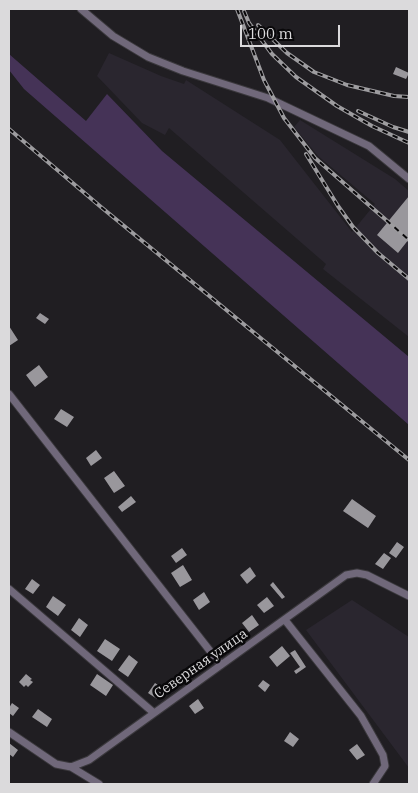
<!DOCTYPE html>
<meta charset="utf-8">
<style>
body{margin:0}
#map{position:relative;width:418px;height:793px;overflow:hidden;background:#201e22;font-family:"IBM Plex Serif",serif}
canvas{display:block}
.frame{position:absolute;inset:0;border:10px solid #dbdadc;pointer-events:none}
.scale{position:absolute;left:240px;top:25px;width:100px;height:22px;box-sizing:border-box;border:2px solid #dbdadc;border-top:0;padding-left:6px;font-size:15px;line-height:18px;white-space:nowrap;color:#dbdadc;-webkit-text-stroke:4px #09080a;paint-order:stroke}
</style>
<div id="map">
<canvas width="418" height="793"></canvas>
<div class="frame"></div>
<div class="scale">100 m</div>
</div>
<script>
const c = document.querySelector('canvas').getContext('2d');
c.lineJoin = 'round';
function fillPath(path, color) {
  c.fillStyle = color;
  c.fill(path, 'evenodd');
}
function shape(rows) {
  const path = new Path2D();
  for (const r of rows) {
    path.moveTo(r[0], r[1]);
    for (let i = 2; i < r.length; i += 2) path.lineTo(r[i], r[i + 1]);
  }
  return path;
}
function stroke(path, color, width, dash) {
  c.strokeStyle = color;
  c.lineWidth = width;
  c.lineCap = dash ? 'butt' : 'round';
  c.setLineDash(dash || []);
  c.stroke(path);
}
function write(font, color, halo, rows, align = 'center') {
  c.font = font + ' "IBM Plex Serif",serif';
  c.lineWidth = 5;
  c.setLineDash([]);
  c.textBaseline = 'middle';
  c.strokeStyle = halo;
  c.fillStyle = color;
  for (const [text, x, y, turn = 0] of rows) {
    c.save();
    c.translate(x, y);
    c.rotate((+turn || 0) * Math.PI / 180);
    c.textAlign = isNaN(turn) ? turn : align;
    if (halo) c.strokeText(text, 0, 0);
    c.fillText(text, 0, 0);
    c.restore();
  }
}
const built = shape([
 [109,53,161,76,184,84,186,80,280,140,352,232,375,204,318,156,294,127,300,120,395,179,409,191,409,337,323,269,326,264,169,128,165,135,142,123,97,76],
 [352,600,409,637,409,768,306,630]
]);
const green = shape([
 [9,54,86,121,107,94,162,151,409,357,409,425,24,89,9,70]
]);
const building = shape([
 [396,67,409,73,406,79,393,74],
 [409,196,409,239,398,253,377,235],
 [40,313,49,319,45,324,36,318],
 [9,326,18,340,9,346],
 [39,365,48,377,35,387,26,375],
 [61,409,74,417,67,427,54,419],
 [96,450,102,458,91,466,86,458],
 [114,471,125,486,114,493,104,478],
 [131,496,136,502,122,512,118,507],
 [352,499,376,516,368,528,343,511],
 [397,542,404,547,396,558,389,553],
 [182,548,187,555,176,563,171,556],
 [384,553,391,558,383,569,375,564],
 [183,565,192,580,180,587,171,573],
 [250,567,256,576,247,584,240,575],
 [32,579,40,585,33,594,25,589],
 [273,582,285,597,282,599,270,585],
 [204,592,210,602,199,610,193,600],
 [53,596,66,605,58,616,46,607],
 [267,597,274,606,264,613,257,605],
 [252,615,259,625,249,632,242,623],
 [79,618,88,625,80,637,71,630],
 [105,639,120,649,112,661,97,651],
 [282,646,290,656,277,667,269,657],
 [295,650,306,667,296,674,294,671,300,667,290,653],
 [129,655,138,662,128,677,118,670],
 [26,674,32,679,30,680,33,682,28,687,26,685,24,687,19,682],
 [97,674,113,685,106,696,90,685],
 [263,680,270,685,265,692,258,686],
 [155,683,164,689,157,699,148,693],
 [198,699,204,708,195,714,189,706],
 [12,703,19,708,13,716,9,713,9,708],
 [38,709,52,719,47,727,32,717],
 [290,732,299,739,293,747,284,741],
 [9,743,18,750,13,757,9,754],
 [357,744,365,755,357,760,349,750]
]);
const minor = shape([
 [81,9,113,36,148,57,183,71,268,98,369,146,409,179],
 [9,394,221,665],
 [9,589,154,713],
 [285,620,361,716,383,755,385,766,373,784],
 [9,732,56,764,71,767,89,760,346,575,357,573,367,575,409,596],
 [71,767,99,784]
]);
const rail = shape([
 [237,9,264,80,284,118,315,158,409,240],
 [244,11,249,23,272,54,296,77,337,106,372,126,409,143],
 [258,25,287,53,314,72,347,85,394,96,409,97],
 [358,111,393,127,409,132],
 [9,129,101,207,409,460],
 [306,154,338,206,353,227,378,253,409,279]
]);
const streetNames = [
 ["Северная улица",201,664,-35]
];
fillPath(built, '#2a262f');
fillPath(green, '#453357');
fillPath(building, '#99979c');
stroke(minor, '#3a383c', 9);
stroke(minor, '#70687a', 7);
stroke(rail, '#9d9c9f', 4);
stroke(rail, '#09080a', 2, [5.5]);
write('14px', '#dbdadc', '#09080a', streetNames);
</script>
